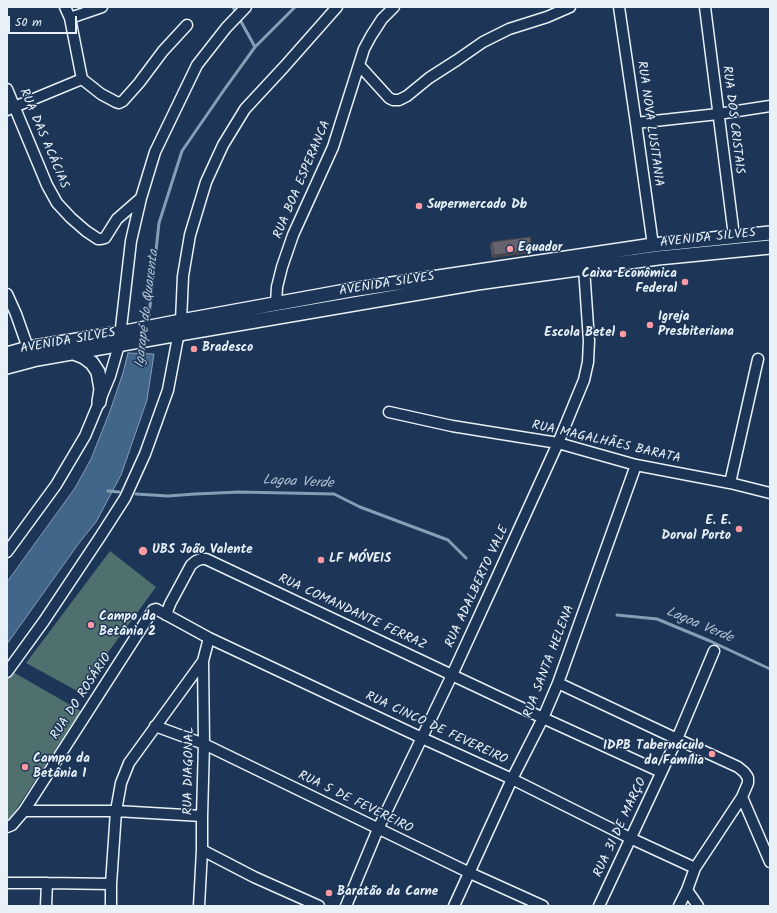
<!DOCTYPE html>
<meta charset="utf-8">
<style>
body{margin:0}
#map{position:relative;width:777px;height:913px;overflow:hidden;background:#1d3557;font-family:Kalam,sans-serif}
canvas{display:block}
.frame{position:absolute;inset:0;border:8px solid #e8f1f8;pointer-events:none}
.scale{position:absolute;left:8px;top:16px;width:69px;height:18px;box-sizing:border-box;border:2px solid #e8f1f8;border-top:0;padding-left:5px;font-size:12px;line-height:14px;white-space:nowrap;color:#e8f1f8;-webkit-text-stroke:3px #1d3557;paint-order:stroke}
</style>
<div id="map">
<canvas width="777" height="913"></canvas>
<div class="frame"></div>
<div class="scale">50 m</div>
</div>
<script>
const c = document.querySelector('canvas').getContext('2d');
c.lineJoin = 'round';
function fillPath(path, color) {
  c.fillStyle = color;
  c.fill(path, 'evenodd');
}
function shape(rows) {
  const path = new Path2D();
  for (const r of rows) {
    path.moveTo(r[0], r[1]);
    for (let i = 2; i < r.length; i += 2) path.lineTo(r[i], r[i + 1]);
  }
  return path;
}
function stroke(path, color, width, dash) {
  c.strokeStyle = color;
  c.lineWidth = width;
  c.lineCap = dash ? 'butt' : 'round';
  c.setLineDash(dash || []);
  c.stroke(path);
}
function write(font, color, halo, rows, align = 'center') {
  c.font = font + ' Kalam,sans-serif';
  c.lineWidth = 3;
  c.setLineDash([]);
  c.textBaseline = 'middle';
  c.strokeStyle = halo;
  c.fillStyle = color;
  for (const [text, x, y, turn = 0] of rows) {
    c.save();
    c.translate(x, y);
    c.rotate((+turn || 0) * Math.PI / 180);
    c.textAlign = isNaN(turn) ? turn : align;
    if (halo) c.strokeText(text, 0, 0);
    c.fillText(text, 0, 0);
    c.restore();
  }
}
const green = shape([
 [110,551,156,587,79,692,26,663],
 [11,671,81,711,7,823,7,677]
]);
const water = shape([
 [128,353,154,354,147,400,121,475,96,522,79,543,7,644,7,582,75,488,91,459,110,411,123,373,128,353]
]);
const stream = shape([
 [233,7,255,47],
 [148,324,159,223,182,151,224,90,255,47,295,7],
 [143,357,145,343],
 [108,491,119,492],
 [136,494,168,496,195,494,239,492,334,494,360,507,448,540,466,558],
 [617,615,657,619,710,641,770,669]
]);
const minor = shape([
 [65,7,70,18,82,79],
 [619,7,636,123,653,245],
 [705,7,734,236],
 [70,18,102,7],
 [359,65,389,98,393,100,399,100,407,96,429,78,457,60,483,42,509,29,547,17,570,7],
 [82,79,101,94,116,102,119,103,123,101,139,83,163,51,187,25],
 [7,89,47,185,57,203,71,218,86,231,98,239,101,239,105,238,117,219,141,198],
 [7,110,82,79],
 [636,123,718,114,770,106],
 [7,294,16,314,28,348],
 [276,303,277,287,282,267,293,235,333,147,364,49,371,36,382,19,394,7],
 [389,412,452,426,558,443,636,465,730,483,770,493],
 [730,483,758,359],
 [7,552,56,485,85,436,110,376,119,345,131,241,141,198,155,152,197,65,226,28,246,7],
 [166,615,170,604,191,565,196,561,201,559,206,559,543,718,661,772],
 [7,672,44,621,100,537,125,498,145,454,168,390,181,321,183,276,190,235,206,182,223,145,245,109,284,67,337,7],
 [558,683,677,739,738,767,744,772,747,776,748,778,748,783,742,797,695,868,687,890,679,906],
 [155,726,204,744,470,873,543,906],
 [742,797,770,862],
 [24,811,116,811,202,816],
 [7,827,12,825,24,811,153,610,156,609,209,638,422,738,512,779,630,838,695,868],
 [202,850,254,877,319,906],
 [7,883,47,883,111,884],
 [687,890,698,906],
 [46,906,47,883],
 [111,906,111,884,116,811,121,783,129,763,203,661],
 [199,906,202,850,202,816,204,744,203,661,209,638],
 [346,906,378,829,452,675,497,577,558,443,584,380,588,362,589,341,584,268],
 [454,906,512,779,543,718,558,683,636,465],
 [599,906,677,739,714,651]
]);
const major = shape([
 [74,353,84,357,92,363,98,372,101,389,99,402],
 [7,354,28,348,120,333,181,321,351,290,653,245,770,233],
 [7,367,37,359,179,334,477,283,658,258,770,247]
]);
const wall = shape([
 [492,242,530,253,492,258,490,245]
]);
const shadedWall = shape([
 [532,250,530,253,492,258,494,255]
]);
const building = shape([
 [530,237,532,250,494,255,492,242,530,237]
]);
const markers = [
 [419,206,4,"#ff9aa2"],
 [510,249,4,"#ff9aa2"],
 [685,282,4,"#ff9aa2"],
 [650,325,4,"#ff9aa2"],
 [623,334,4,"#ff9aa2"],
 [194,349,4,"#ff9aa2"],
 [739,529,4,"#ff9aa2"],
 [143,551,5,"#ff9aa2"],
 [321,560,4,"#ff9aa2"],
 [91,625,4,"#ff9aa2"],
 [712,754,4,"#ff9aa2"],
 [25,767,4,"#ff9aa2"],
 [329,893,4,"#ff9aa2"]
];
const streetNames = [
 ["RUA DOS CRISTAIS",732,120,83],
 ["RUA NOVA LUSITANIA",649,124,82],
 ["RUA DAS ACÁCIAS",43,139,67],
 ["RUA BOA ESPERANCA",303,180,-67],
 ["AVENIDA SILVES",708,239,-6],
 ["AVENIDA SILVES",387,285,-9],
 ["AVENIDA SILVES",68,342,-10],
 ["RUA MAGALHÃES BARATA",606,443,13],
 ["RUA ADALBERTO VALE",478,587,-65],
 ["RUA COMANDANTE FERRAZ",352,613,25],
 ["RUA SANTA HELENA",550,662,-69],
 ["RUA DO ROSÁRIO",82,697,-57],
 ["RUA CINCO DE FEVEREIRO",436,729,25],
 ["RUA DIAGONAL",190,771,-89],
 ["RUA 5 DE FEVEREIRO",355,803,26],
 ["RUA 31 DE MARÇO",621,828,-65]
];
const poiNames = [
 ["Supermercado Db",427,206],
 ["Equador",518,249],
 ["Caixa Econômica",677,275,"right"],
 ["Federal",677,290,"right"],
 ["Igreja",658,318],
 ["Presbiteriana",658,333],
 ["Escola Betel",615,334,"right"],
 ["Bradesco",202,349],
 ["E. E.",731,522,"right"],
 ["Dorval Porto",731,537,"right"],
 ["UBS João Valente",152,551],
 ["LF MÓVEIS",329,560],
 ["Campo da",99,618],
 ["Betânia 2",99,633],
 ["IDPB Tabernáculo",704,747,"right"],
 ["da Família",704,762,"right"],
 ["Campo da",33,760],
 ["Betânia 1",33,775],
 ["Baratão da Carne",337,893]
];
const waterNames = [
 ["Igarapé do Quarenta",148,309,-83],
 ["Lagoa Verde",298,483,3],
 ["Lagoa Verde",699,626,23]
];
fillPath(green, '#506f6f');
fillPath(water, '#426689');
stroke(water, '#849eb5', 1);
stroke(stream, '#849eb5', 3);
stroke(minor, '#e8f1f8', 13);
stroke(major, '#e8f1f8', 16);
stroke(minor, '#1d3557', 10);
stroke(major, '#1d3557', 13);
fillPath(wall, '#57555f');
fillPath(shadedWall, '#47454d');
fillPath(building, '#65636e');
stroke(building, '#47454d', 1);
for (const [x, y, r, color] of markers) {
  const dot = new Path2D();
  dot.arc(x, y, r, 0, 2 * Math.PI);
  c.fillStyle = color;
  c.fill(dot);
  stroke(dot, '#1d3557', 1.5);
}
write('13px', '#e8f1f8', '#1d3557', streetNames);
write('bold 13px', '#e8f1f8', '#1d3557', poiNames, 'left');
write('italic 14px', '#aec0d1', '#1d3557', waterNames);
</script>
